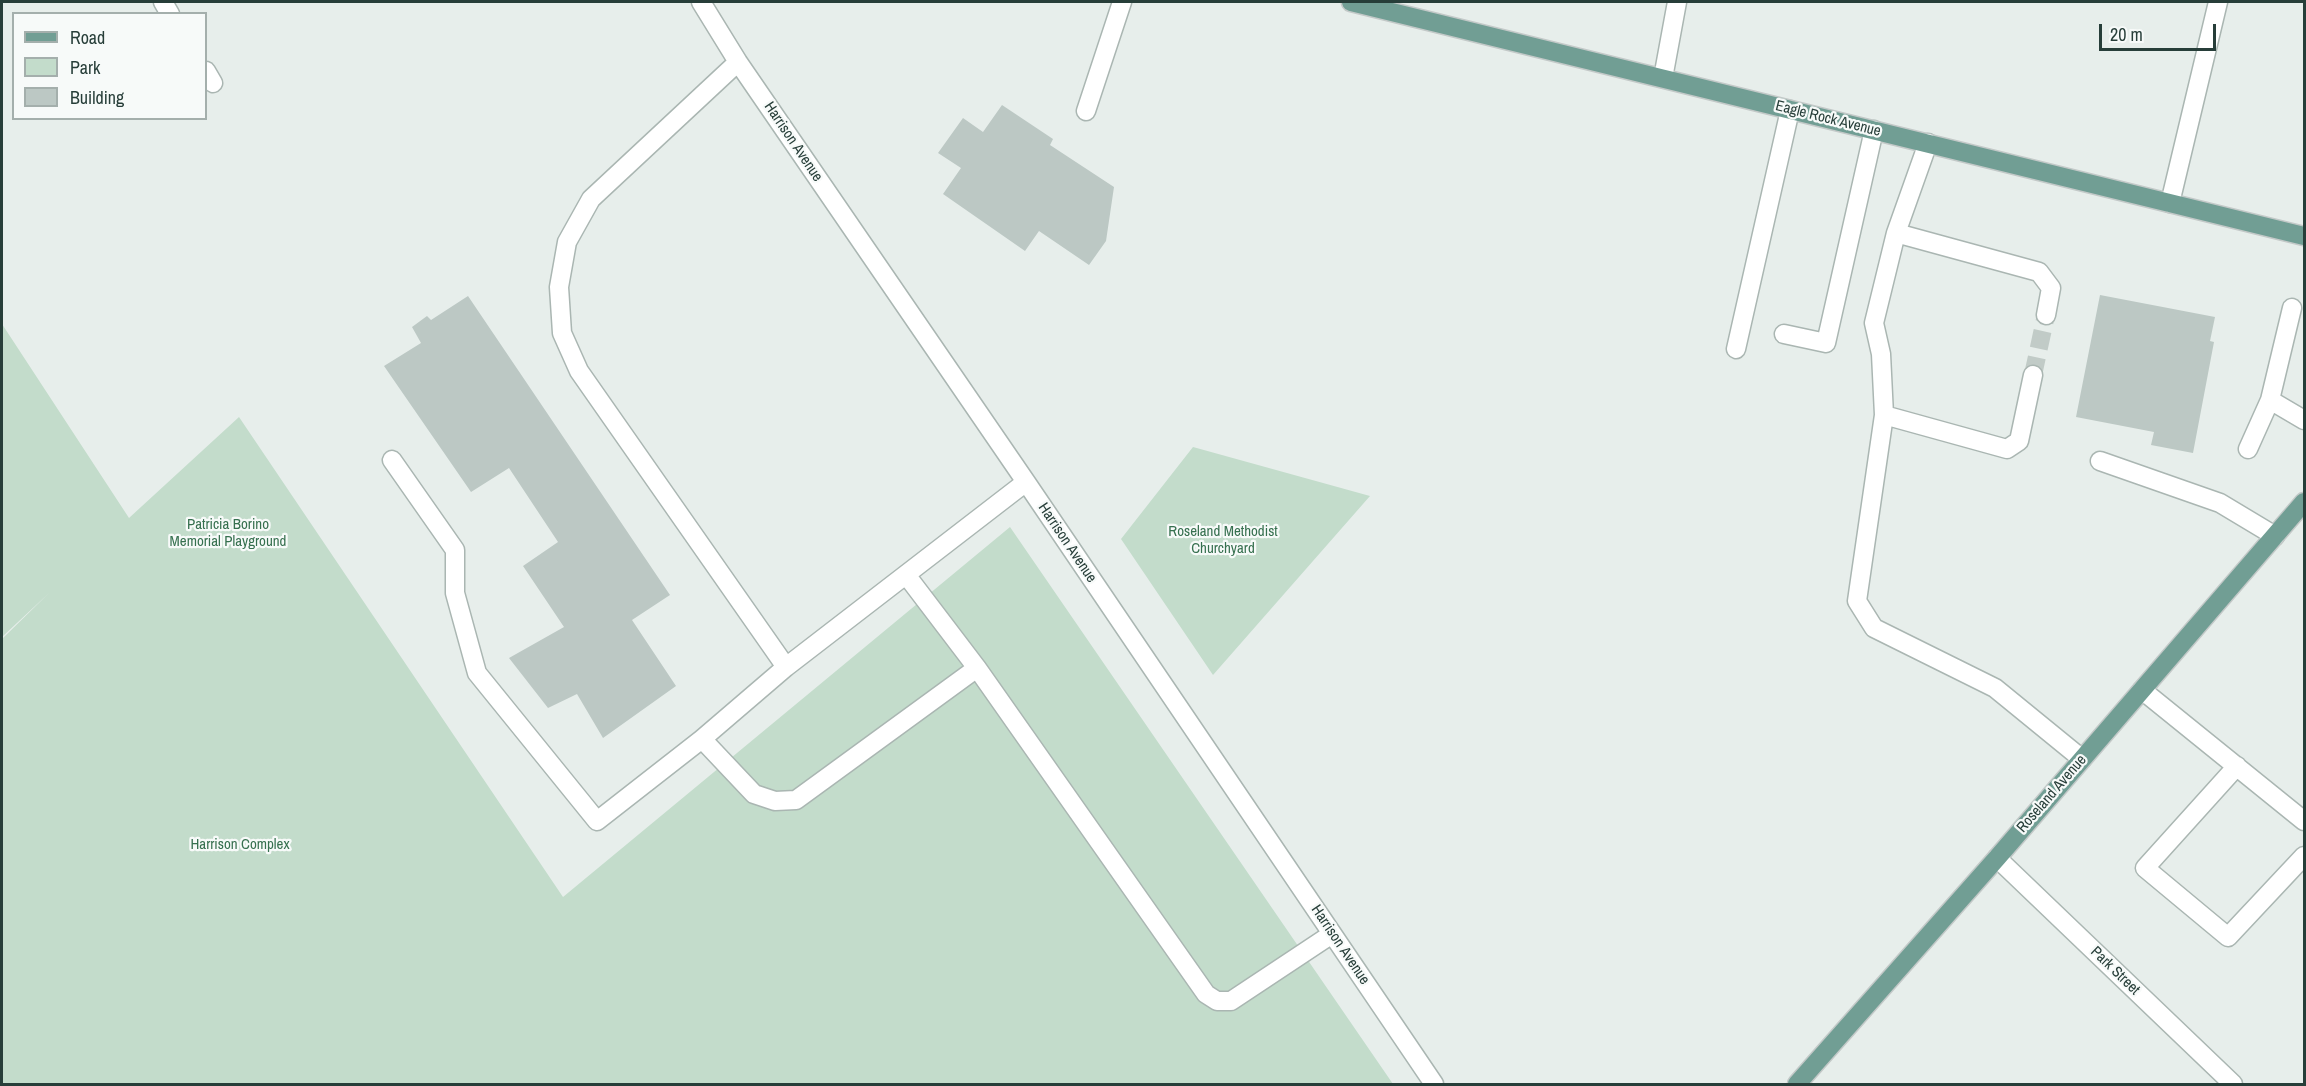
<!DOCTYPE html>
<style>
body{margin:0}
#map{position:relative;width:2306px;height:1086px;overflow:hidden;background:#e7eeeb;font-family:"Archivo Narrow",sans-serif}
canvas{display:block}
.frame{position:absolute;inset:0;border:3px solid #273e39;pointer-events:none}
.legend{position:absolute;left:12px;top:12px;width:195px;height:108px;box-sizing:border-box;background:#f7faf9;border:2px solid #a4afac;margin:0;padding:8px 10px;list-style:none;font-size:18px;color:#273e39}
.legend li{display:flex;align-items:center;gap:12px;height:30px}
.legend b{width:30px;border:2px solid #a4afac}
.scale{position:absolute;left:2099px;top:24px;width:117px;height:27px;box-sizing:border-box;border:3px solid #273e39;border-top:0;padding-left:8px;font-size:18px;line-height:21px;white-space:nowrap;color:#273e39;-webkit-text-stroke:4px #f7faf9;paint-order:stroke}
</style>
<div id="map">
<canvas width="2306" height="1086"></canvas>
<div class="frame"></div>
<ul class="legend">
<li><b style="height:8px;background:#719e94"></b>Road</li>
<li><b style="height:16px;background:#c3dccb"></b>Park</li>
<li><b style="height:16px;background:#bcc8c4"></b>Building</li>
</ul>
<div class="scale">20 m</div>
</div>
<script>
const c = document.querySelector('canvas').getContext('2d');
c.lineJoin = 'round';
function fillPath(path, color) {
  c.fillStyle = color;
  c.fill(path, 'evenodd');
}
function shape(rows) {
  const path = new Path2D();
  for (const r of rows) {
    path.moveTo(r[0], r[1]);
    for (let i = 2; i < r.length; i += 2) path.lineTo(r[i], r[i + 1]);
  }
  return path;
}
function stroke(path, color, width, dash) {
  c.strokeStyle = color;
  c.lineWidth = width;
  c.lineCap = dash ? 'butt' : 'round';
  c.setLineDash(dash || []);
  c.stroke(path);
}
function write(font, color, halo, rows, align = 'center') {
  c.font = font + ' "Archivo Narrow",sans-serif';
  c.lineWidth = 4.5;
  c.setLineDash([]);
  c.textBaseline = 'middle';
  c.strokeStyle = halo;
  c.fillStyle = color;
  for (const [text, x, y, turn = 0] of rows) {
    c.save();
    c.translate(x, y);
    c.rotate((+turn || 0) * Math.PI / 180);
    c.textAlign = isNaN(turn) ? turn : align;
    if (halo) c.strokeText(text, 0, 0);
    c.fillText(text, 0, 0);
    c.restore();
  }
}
const green = shape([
 [2,324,129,518,239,417,563,897,1010,527,1393,1084,2,1084,2,639,49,593,2,637],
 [1193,447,1370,496,1213,675,1121,539]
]);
const building = shape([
 [1002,105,1053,139,1050,145,1114,187,1106,241,1089,265,1039,231,1025,251,943,194,961,168,938,153,963,118,983,132],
 [2100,295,2215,317,2210,341,2214,342,2193,453,2151,445,2154,432,2076,417],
 [468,296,670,595,632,620,676,686,603,738,577,694,548,708,509,658,564,627,523,566,558,542,509,468,471,492,384,366,421,343,412,327,427,316,431,320]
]);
const minorTunnel = shape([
 [2033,375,2046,315]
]);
const minor = shape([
 [163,2,170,14],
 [701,2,738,62,1026,482,1434,1084],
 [738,62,591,199,567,242,559,287,562,333,579,371,786,667],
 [206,71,213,83],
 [1663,78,1677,2],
 [1086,111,1122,2],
 [2170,203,2218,2],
 [1896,233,1928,143],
 [2292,308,2270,400,2304,420],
 [1784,334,1826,343,1874,130],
 [1736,349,1790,110],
 [2033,375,2019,441,2007,449,1884,415,1881,354,1874,323,1896,233,2039,272,2051,288,2046,315],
 [1884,415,1857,601,1874,628,1995,688,2082,759],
 [2248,449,2270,400],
 [392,460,455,550,455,593,477,673,597,821,702,739],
 [2100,461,2220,503,2275,536],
 [907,576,977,668,1206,994,1217,1001,1231,1001,1332,934],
 [977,668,796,800,775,801,754,794,702,739,786,667,1026,482],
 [2142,690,2304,821],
 [2237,766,2145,868,2228,937,2304,856],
 [1997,858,2233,1084]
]);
const major = shape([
 [1351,2,2304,236],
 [1797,1084,1997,858,2304,502]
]);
const streetNames = [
 ["Eagle Rock Avenue",1828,119,14],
 ["Harrison Avenue",793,142,56],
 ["Harrison Avenue",1067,543,56],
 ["Roseland Avenue",2052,794,-49],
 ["Harrison Avenue",1340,945,56],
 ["Park Street",2115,971,44]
];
const parkNames = [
 ["Patricia Borino",228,525],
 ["Memorial Playground",228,542],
 ["Roseland Methodist",1223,532],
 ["Churchyard",1223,549],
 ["Harrison Complex",240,845]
];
fillPath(green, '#c3dccb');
fillPath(building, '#bcc8c4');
stroke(minorTunnel, '#c1cbc7', 18, [18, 9]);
stroke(minor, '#aab6b2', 21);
stroke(major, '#c3c9c8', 21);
stroke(minor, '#fff', 18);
stroke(major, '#719e94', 18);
write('15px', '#273e39', '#f7faf9', streetNames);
write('15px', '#36704f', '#f7faf9', parkNames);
</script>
